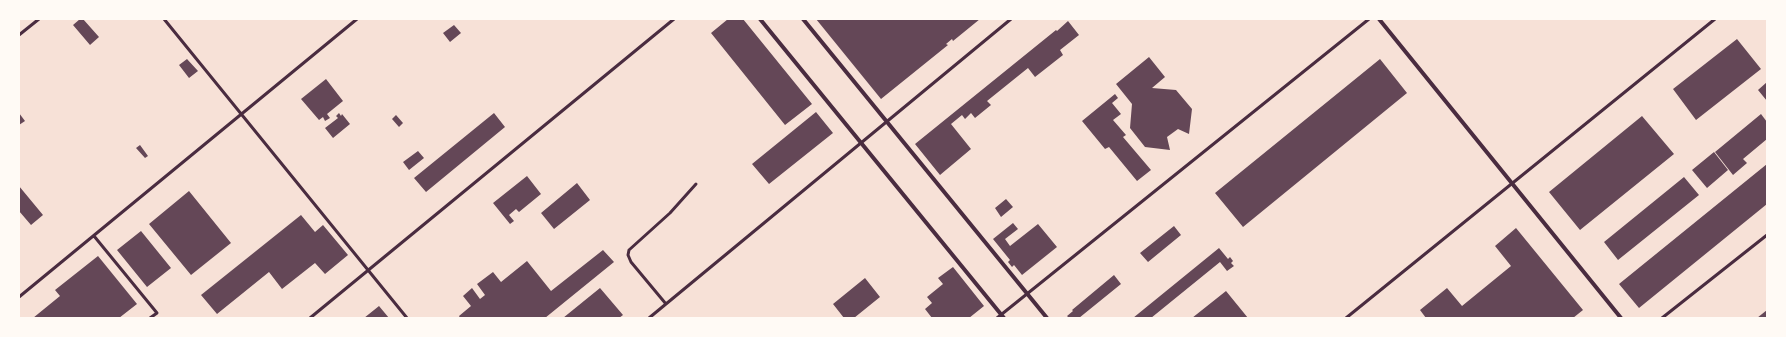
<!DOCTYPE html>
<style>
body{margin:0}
#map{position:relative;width:1786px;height:337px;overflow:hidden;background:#f7e1d7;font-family:"Roboto Condensed",sans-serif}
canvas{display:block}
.frame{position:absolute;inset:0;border:20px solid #fffaf5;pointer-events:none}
</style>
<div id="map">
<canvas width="1786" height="337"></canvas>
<div class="frame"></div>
</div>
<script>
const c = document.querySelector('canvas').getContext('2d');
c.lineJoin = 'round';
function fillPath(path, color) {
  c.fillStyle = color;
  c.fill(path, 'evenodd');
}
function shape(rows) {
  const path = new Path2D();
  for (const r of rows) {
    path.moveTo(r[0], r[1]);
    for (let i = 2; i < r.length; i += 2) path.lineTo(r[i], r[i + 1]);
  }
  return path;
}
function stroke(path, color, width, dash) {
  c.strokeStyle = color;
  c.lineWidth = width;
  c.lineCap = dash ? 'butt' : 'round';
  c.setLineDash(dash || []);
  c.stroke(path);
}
const building = shape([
 [80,19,83,19,99,37,90,45,73,25],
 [728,19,743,19,812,104,785,125,711,33],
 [816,19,980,19,953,41,952,39,946,44,948,45,881,99],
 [1068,21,1079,35,1060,50,1063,55,1035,77,1028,68,987,101,991,105,975,118,971,113,965,119,962,115,951,124,971,149,940,175,915,144,1056,30,1057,31],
 [454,25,461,33,450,42,443,33],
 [1737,39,1761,69,1696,120,1673,89],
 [1149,57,1165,77,1152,88,1176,90,1192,109,1189,134,1178,129,1167,137,1170,150,1145,147,1130,128,1132,104,1116,84],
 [187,59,198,71,189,78,179,65],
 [1380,59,1407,93,1243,227,1215,193],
 [326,79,343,101,327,114,330,118,325,121,323,117,319,120,301,99],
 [1767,82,1767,101,1758,90],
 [1115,94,1118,98,1112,103,1121,114,1113,120,1126,135,1123,137,1151,170,1137,181,1109,147,1105,149,1082,121],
 [816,112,833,133,769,184,752,164],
 [19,113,25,121,19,125],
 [339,113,341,116,342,114,350,124,333,138,325,128,338,118,336,116],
 [494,113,505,127,426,192,414,178],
 [1761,114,1767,122,1767,139,1743,159,1747,163,1733,175,1715,152],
 [396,115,403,123,399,127,392,119],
 [1642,116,1674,154,1580,230,1549,192],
 [140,145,148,156,145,158,136,148],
 [418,151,424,158,409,170,403,162],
 [1714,152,1728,170,1707,188,1692,170],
 [1767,164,1767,204,1639,308,1619,284],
 [527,176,541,194,519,212,516,209,509,215,514,221,510,224,493,203],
 [1684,177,1699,195,1618,260,1604,242],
 [577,183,590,200,554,229,541,213],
 [19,186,43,215,31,225,19,211],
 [189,191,231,243,191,275,149,224],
 [1006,199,1013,207,1001,217,995,208],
 [301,215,315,232,323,225,348,255,325,274,315,263,282,289,269,272,217,314,201,295],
 [1013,223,1018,229,1005,239,1010,246,1038,224,1057,247,1022,275,1014,265,1012,267,1008,262,1010,260,993,239],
 [1174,226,1181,235,1148,262,1140,253],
 [1516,228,1583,310,1573,318,1426,318,1420,310,1447,288,1462,306,1511,266,1495,246],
 [141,231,171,268,147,287,117,250],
 [1219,248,1228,259,1230,257,1233,261,1231,263,1234,266,1227,271,1220,262,1151,318,1133,318],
 [603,250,614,262,545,318,460,318,459,316,471,306,463,296,472,288,480,299,485,295,477,284,493,272,501,282,527,261,551,291],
 [98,256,137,304,119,318,33,318,60,296,55,290],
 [953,267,984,306,969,318,932,318,925,309,932,303,927,297,943,284,938,278],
 [1114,275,1121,284,1079,318,1069,318,1067,316,1073,311,1072,310],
 [865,278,880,297,854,318,844,318,833,304],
 [600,288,623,315,619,318,563,318],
 [1226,291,1248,318,1192,318],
 [379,306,389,318,364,318],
 [1767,310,1767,318,1757,318]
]);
const service = shape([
 [164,19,407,318],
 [19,35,39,19],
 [94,236,157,313,150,318],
 [19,297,357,19],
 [666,304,631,262,628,255,629,250,670,213,696,184],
 [310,318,674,19],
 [649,318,1011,19],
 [997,318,1369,19],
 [1346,318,1715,19],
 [1662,318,1767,235]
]);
const minor = shape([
 [760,19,1004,318],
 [803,19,1047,318],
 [1379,19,1621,318]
]);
fillPath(building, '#644757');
stroke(service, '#4a2c40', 3);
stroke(minor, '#4a2c40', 4);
</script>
